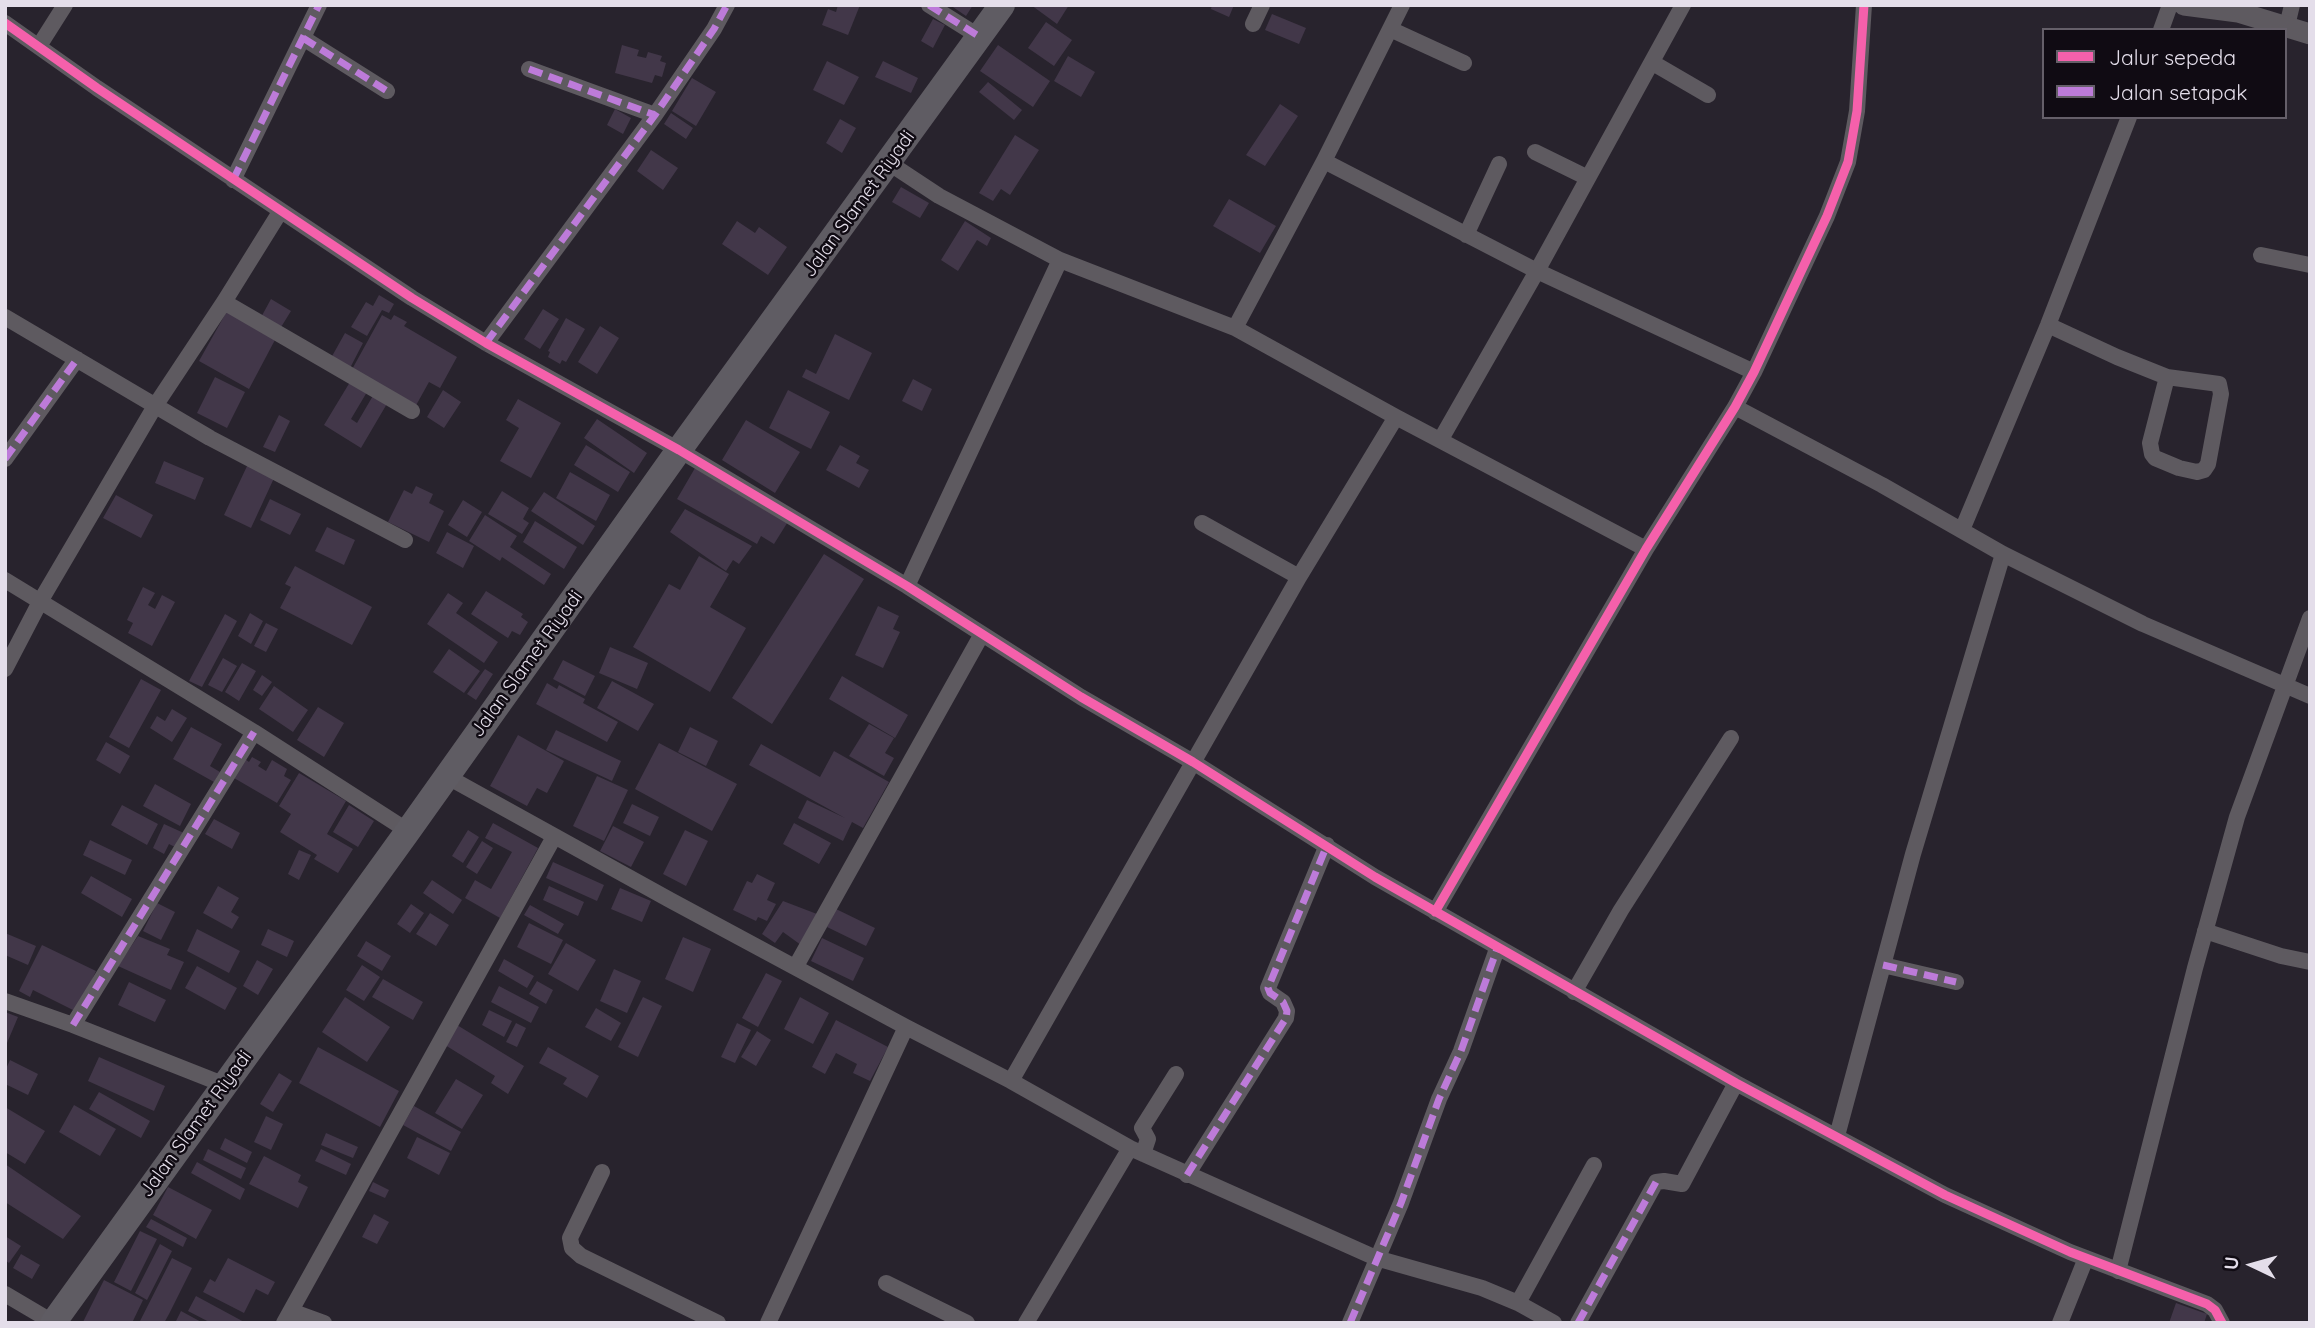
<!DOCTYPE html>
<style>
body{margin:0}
#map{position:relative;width:2315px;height:1328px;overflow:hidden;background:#28232d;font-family:Quicksand,sans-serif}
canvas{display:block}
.frame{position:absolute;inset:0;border:7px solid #e4deea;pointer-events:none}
.legend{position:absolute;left:2042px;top:28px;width:245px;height:91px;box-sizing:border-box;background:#100b13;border:2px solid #655f69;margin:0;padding:9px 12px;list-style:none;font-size:21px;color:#e4deea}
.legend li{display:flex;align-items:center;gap:14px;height:35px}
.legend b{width:35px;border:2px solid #655f69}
.north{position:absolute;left:2217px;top:1230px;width:70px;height:70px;-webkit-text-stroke:5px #100b13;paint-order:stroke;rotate:275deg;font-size:19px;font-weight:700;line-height:28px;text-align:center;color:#e4deea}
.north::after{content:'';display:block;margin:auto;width:24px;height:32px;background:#e4deea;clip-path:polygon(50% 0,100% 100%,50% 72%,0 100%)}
</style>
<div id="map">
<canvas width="2315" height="1328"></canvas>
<div class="frame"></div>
<ul class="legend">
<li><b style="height:9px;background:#f560ab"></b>Jalur sepeda</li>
<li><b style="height:9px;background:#bd7bd9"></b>Jalan setapak</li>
</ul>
<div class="north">U</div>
</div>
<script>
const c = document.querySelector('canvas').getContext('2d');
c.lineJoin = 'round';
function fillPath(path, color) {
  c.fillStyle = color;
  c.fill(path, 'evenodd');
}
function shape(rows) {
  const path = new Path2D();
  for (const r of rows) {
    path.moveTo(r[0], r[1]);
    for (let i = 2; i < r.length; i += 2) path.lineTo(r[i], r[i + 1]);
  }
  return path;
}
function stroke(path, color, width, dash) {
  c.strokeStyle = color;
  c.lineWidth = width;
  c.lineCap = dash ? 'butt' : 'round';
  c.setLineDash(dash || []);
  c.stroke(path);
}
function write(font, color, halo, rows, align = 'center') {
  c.font = font + ' Quicksand,sans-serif';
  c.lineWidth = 5;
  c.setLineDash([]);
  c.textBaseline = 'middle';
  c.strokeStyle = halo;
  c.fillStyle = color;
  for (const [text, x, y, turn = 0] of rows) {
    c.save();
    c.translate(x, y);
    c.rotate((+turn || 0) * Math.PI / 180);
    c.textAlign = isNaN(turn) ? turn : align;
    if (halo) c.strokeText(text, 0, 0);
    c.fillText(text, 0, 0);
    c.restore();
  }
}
const building = shape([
 [838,5,860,5,848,35,822,25,828,9,836,12],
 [950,5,973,5,966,16],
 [1031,5,1069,5,1057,24],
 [1212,5,1234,5,1229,17,1211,9],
 [1272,14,1306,28,1299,44,1265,30],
 [933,19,945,25,933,48,921,41],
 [1046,22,1072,40,1054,66,1028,48],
 [622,45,639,50,637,56,646,58,648,52,662,56,660,61,666,63,662,77,655,75,652,83,615,73],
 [998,45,1050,81,1033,107,980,71],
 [1068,56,1095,72,1081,97,1054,81],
 [827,61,859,77,844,105,813,90],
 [883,61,918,78,911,93,875,77],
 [692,78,716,92,696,126,672,111],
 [988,82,1022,110,1014,120,979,92],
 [1280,104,1298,116,1265,166,1246,155],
 [615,109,631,118,623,134,607,125],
 [671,113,693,128,686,139,664,124],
 [840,119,856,128,842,153,826,143],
 [1015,135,1039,150,1010,195,1001,189,993,201,979,193],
 [651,150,678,168,663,190,637,171],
 [901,187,929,203,920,218,892,202],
 [1229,199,1276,226,1260,253,1213,226],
 [737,221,755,233,759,227,787,247,768,275,722,244],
 [965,221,991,238,987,246,977,240,958,271,941,260],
 [379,295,394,304,389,313,382,310,367,336,351,327,366,302,373,306],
 [271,299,291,311,278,332,259,321],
 [543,309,559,319,540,349,524,339],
 [227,311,276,338,249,389,199,361],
 [382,315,391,320,394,315,407,322,404,326,457,357,440,388,429,382,414,409,350,373],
 [566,318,585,329,566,362,562,360,560,364,548,357,550,352,548,351],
 [600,326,619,338,597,374,578,362],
 [345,333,363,343,350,368,331,358],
 [835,334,872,353,849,400,802,377,806,369,816,374],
 [215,377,245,392,227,428,197,413],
 [913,379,932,389,922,411,902,401],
 [350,382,367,392,351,419,357,423,374,394,388,402,361,448,324,425],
 [443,390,461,402,444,428,427,417],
 [788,390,830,412,811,449,769,428],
 [518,399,561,423,531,478,500,461,519,428,506,420],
 [279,415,290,421,275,452,263,447],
 [597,419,647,453,634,473,584,438],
 [746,420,800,452,775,493,722,460],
 [586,445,630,472,618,492,574,465],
 [840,445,860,456,856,463,869,470,859,488,826,470],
 [164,461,204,478,195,500,155,483],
 [248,464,275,476,251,528,224,515],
 [695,468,789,520,774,544,761,536,757,544,677,499],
 [570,472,610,495,596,521,556,498],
 [416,486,433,494,429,503,444,511,429,542,388,522,404,490,412,494],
 [502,491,529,508,523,519,529,523,522,534,488,514],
 [544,492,595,526,583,545,531,511],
 [116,495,153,515,141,538,103,518],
 [270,499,301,514,290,535,260,520],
 [463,500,482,512,467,537,448,525],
 [685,509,752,546,739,564,733,560,726,571,670,532],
 [485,515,517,536,510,547,551,574,544,585,502,557,500,561,469,541],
 [535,521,577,547,564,569,523,542],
 [327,527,355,540,344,565,315,551],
 [447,532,474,546,463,568,436,553],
 [824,554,864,579,772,724,732,698],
 [699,556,729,574,710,607,746,628,710,692,633,647,669,584,680,590],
 [295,566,372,607,352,645,280,608,291,587,285,584],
 [143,587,155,593,148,605,155,609,162,595,175,602,152,646,128,633,133,623,127,620],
 [486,591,523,614,521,617,528,622,520,635,512,631,508,638,471,614],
 [448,593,463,603,456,613,498,642,484,663,427,624],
 [878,606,899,616,893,629,900,632,883,668,855,655],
 [250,613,263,621,251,644,238,636],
 [225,614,237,621,202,687,189,681],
 [266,623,278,629,266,652,254,646],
 [610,647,648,663,637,689,599,673],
 [449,649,480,671,464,693,433,672],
 [223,658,237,666,222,692,208,685],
 [563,660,595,676,585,696,553,679],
 [242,663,256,671,239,701,225,692],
 [485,669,493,674,476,700,467,694],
 [262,675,272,682,262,696,253,690],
 [842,676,908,715,895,738,829,699],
 [141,679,161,690,129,748,109,737],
 [612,681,654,704,638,731,597,708],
 [547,683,557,689,559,685,585,699,583,703,618,722,607,742,536,704],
 [274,686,308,710,293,732,259,709],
 [318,707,344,723,324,757,297,740],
 [172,709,187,718,172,742,150,728,157,716,165,721],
 [869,724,894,738,885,753,894,758,884,776,849,756],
 [191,727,222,744,210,766,220,772,214,782,173,759],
 [690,727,718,741,706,766,678,752],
 [556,730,621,761,612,781,546,750],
 [518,735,564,761,547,793,537,788,527,806,490,786],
 [106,742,130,756,120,774,96,760],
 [659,743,737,784,712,831,635,789],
 [761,744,820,777,834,751,889,782,863,828,852,822,843,841,798,818,807,800,845,818,749,765],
 [252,757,261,762,258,766,266,771,272,760,287,769,284,776,291,780,277,803,234,778,245,759,249,762],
 [299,773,346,801,327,834,353,849,338,873,314,859,317,855,280,832,291,814,279,806],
 [597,776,628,790,604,841,573,826],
 [155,784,191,804,180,826,143,806],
 [632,804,659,817,650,836,623,823],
 [122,805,158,824,147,845,111,825],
 [349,805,374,821,358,847,333,832],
 [214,819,240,833,232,849,205,834],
 [493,823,538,848,500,918,465,898,475,880,491,889,512,852,485,838],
 [794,823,831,843,819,864,783,844],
 [164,824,186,834,179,849,169,844,164,854,153,848],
 [613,826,644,842,631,867,600,851],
 [468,830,479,837,463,863,452,856],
 [685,830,708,841,686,886,663,874],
 [90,840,132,860,125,875,83,855],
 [482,841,493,848,477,874,466,867],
 [299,850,311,855,299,880,288,874],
 [553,862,604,885,597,901,546,878],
 [757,874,775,883,767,900,776,904,767,921,758,917,756,921,733,910,747,881,752,883],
 [91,876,132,899,122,917,81,893],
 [432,880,462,900,453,914,423,893],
 [218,886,239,898,231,912,239,917,232,929,203,913],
 [549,886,584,902,578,916,543,900],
 [620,888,651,901,642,922,611,909],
 [783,901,817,914,801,945,783,932,775,943,762,934],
 [157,903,175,912,161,940,143,931],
 [411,904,424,913,410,933,397,924],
 [530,905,564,924,558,934,524,915],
 [836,909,875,928,866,946,827,927],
 [430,913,449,925,436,946,416,934],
 [529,923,563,940,551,964,517,947],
 [197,929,240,951,229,973,187,951],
 [268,929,294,941,287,957,261,945],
 [5,933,36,946,28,965,5,955],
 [138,936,170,949,167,955,184,962,171,990,118,966],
 [683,937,711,949,693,992,665,979],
 [822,938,864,958,853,981,811,961],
 [366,941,391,956,382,971,357,956],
 [566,943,596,960,578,991,548,974],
 [42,945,96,971,77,1012,33,990,30,997,19,991],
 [504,959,534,976,527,988,498,971],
 [257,960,273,969,258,995,243,986],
 [362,965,380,977,364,1001,346,990],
 [197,966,237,988,225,1010,185,988],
 [614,969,641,981,627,1013,600,1001],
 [766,973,782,981,758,1027,742,1018],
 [383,979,423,1002,413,1020,372,997],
 [537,981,553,990,546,1004,529,994],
 [129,982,166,1000,155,1022,118,1005],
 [499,986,539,1007,531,1023,491,1002],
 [345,997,390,1027,367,1062,322,1032],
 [643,997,662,1006,638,1057,618,1047],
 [800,997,829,1013,813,1044,784,1029],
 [596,1008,621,1023,611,1041,585,1027],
 [489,1010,512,1021,504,1037,482,1025],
 [5,1012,18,1017,7,1043,5,1042],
 [836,1020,888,1047,870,1081,853,1073,857,1064,836,1053,825,1074,812,1067],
 [516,1023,526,1028,517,1047,506,1042],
 [737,1023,751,1030,735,1063,721,1057],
 [457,1025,524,1066,508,1094,491,1083,495,1076,445,1045],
 [757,1031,771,1040,756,1066,741,1057],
 [318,1047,399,1091,380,1127,299,1083],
 [548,1047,599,1076,587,1098,563,1084,567,1078,539,1063],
 [99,1057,165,1086,154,1111,88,1081],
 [10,1060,38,1074,28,1095,5,1084,5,1071],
 [279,1073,292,1081,273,1112,260,1104],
 [456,1079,483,1095,462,1129,435,1113],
 [99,1092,150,1121,141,1138,89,1109],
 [74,1105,116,1129,100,1156,59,1132],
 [414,1106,461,1132,451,1151,403,1125],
 [5,1107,45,1131,25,1164,5,1152],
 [266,1116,283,1124,271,1150,254,1142],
 [326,1133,358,1147,353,1158,321,1145],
 [417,1137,450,1153,439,1175,407,1158],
 [225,1138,252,1152,247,1163,220,1149],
 [208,1149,246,1168,241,1179,203,1160],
 [321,1149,351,1164,346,1175,315,1161],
 [264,1156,301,1175,298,1182,308,1187,298,1208,249,1184],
 [197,1162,245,1189,240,1200,191,1173],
 [5,1164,81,1216,63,1239,5,1202],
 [373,1182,389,1190,385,1198,369,1191],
 [168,1187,212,1210,196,1239,153,1215],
 [374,1214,389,1222,377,1244,362,1237],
 [151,1219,187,1238,183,1247,146,1227],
 [140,1231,157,1239,131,1291,114,1282],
 [5,1236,21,1246,9,1263,5,1260],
 [160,1244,172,1251,147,1300,135,1293],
 [21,1254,40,1265,32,1279,13,1268],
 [172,1258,192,1268,169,1314,164,1323,139,1323],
 [228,1258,275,1282,268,1295,256,1289,244,1313,203,1292,210,1279,215,1282],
 [104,1280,143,1300,132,1323,83,1322],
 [196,1296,246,1323,211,1323,188,1311],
 [2176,1303,2207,1314,2204,1323,2169,1323],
 [181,1311,203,1323,175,1323]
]);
const minor = shape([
 [929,5,980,37],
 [5,23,97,88,412,298,486,343,679,450,907,586,1081,697,1193,762,1375,877,1736,1083,1945,1195,2070,1252,2207,1304,2215,1310,2222,1323],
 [1253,24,1262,5],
 [2287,26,2292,5],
 [1390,29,1464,63],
 [2161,30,2170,5],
 [303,38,387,91],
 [39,46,65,5],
 [1653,63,1708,95],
 [529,69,655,115],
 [1535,152,1588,178],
 [1324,161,1537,271,1754,372],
 [889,163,939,196,1060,260,1235,328,1396,417,1646,549],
 [233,180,319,5],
 [1466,235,1499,164],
 [2261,255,2310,265],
 [224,302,412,411],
 [5,317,210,438,405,540],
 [2048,325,2117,357,2167,377,2219,384,2221,394,2208,464,2204,470,2197,472,2179,468,2155,458,2152,454,2150,443,2167,377],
 [1235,328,1324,161,1402,5],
 [486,343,655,115,714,29,727,5],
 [1735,407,1882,485,2003,554,2143,624,2310,696],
 [1441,439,1537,271,1683,5],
 [5,459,77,359],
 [1202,523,1299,577],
 [1962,530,2048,325,2129,117],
 [5,580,254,732,408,831],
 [907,586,1060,260],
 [5,669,41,600,155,406,224,302,280,212],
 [446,776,670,900,906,1027,1011,1081,1130,1148,1026,1323],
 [1435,912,1646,549,1735,407,1754,372,1827,216,1848,162,1857,111,1864,5],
 [2205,931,2281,956,2310,962],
 [1883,965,1956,982],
 [796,966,982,634],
 [1574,992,1621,910,1731,738],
 [5,1001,73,1025,225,1085],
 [73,1025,254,732],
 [1011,1081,1299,577,1396,417],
 [1837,1136,1913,854,2003,554],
 [1130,1148,1376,1258,1482,1288,1518,1303,1554,1323],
 [1143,1154,1148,1139,1142,1128,1176,1074],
 [602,1172,570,1238,572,1248,581,1256,718,1323],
 [1187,1175,1286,1018,1287,1011,1283,1002,1270,993,1268,988,1327,845],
 [2118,1271,2195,968,2237,817,2310,618],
 [886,1283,967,1323],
 [5,1294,54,1323],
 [1518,1303,1594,1165],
 [291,1311,324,1323],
 [284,1323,554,837],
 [768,1323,906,1027],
 [1350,1323,1401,1203,1439,1099,1461,1051,1497,949],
 [1578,1323,1656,1182,1664,1181,1682,1184,1736,1083],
 [2060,1323,2086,1258]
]);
const tertiary = shape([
 [2184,5,2238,12,2310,34]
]);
const primary = shape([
 [53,1323,408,831,679,450,1002,5]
]);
const quiet = shape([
 [929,5,980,37],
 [303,38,387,91],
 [529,69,655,115],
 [233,180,319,5],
 [486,343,655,115,714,29,727,5],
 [5,459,77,359],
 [1883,965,1956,982],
 [73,1025,254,732],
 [1187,1175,1286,1018,1287,1011,1283,1002,1270,993,1268,988,1327,845],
 [1350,1323,1401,1203,1439,1099,1461,1051,1497,949],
 [1578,1323,1656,1182]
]);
const cycleway = shape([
 [5,23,97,88,412,298,486,343,679,450,907,586,1081,697,1193,762,1375,877,1736,1083,1945,1195,2070,1252,2207,1304,2215,1310,2222,1323],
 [1435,912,1646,549,1735,407,1754,372,1827,216,1848,162,1857,111,1864,5]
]);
const streetNames = [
 ["Jalan Slamet Riyadi",859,204,-54],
 ["Jalan Slamet Riyadi",527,664,-54],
 ["Jalan Slamet Riyadi",196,1124,-54]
];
fillPath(building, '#423749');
stroke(minor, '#5e5a60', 16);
stroke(tertiary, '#5e5a60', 21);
stroke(primary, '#5f5c63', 26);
stroke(quiet, '#bd7bd9', 7, [14, 7]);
stroke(cycleway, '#f560ab', 9);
write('19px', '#e4deea', '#100b13', streetNames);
</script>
